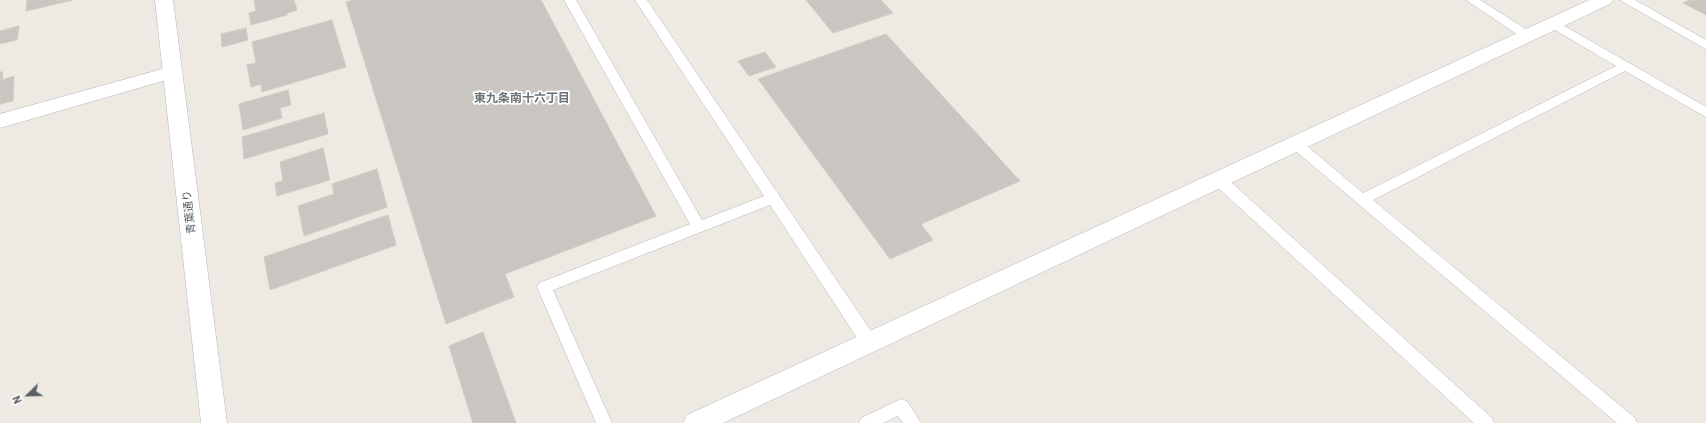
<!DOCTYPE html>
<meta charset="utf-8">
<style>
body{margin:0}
#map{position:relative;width:1706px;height:423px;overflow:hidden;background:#eeeae3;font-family:Barlow,sans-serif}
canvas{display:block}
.north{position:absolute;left:8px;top:375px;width:40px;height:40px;-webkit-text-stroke:3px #fff;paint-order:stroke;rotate:247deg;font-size:11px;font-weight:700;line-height:16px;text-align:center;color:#5b6064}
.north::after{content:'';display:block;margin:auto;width:14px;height:18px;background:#5b6064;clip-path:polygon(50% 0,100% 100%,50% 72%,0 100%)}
</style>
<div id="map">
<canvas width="1706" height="423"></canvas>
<div class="north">N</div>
</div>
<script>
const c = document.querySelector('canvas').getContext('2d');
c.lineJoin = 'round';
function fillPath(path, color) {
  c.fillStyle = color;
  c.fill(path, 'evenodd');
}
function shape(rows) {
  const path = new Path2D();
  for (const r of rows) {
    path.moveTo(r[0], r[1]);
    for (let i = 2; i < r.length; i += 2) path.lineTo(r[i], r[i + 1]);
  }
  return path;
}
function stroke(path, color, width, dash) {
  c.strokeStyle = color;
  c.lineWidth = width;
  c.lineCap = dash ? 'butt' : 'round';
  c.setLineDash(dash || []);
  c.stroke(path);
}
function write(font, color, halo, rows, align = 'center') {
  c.font = font + ' Barlow,"Noto Sans JP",sans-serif';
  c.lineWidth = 3.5;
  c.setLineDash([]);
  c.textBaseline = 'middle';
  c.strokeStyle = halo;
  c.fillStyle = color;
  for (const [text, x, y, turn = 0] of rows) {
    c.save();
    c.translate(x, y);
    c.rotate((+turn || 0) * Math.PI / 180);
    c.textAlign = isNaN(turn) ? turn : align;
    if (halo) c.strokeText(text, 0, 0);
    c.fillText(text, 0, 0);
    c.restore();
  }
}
const building = shape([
 [27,0,73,0,26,11,27,0],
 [254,0,294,0,297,10,287,13,287,15,251,25,249,13,256,11,254,0],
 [353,0,541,0,656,216,505,274,514,297,446,324,346,2,353,0],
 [806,0,881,0,893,13,833,33,806,0],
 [1689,0,1706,0,1706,15,1683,3,1689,0],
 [332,20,346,67,262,92,261,84,251,87,247,65,256,63,252,42,332,20],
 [19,26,17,40,0,44,0,31,19,26],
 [246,28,248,40,222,47,221,34,246,28],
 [886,34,1020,181,921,224,933,240,890,259,758,79,886,34],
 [765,52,776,67,749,76,738,61,765,52],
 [0,72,3,72,2,80,14,76,13,101,0,104,0,72],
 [288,90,291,105,280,108,282,118,243,130,239,104,288,90],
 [324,113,328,134,244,159,242,137,324,113],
 [323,148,330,180,277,196,275,183,283,181,280,162,323,148],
 [377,169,387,207,304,236,298,206,334,194,332,184,377,169],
 [388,215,396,245,270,290,264,257,388,215],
 [483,332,516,423,473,423,449,346,483,332]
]);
const lane = shape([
 [564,0,576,0,702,220,764,196,635,0,647,0,875,337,877,342,875,347,869,349,863,347,770,205,553,290,612,423,596,423,537,287,539,283,690,224,564,0],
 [1466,0,1480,0,1532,33,1534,36,1532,39,1528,40,1524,39,1466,0],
 [1621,0,1635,0,1706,40,1706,49,1623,2,1621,0],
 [1554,20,1706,107,1706,117,1625,71,1373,200,1635,418,1637,423,1617,423,1291,147,1289,144,1291,141,1296,139,1301,141,1363,193,1616,66,1550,27,1548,24,1550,21,1554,20],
 [1218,174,1223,175,1492,418,1494,423,1474,423,1213,183,1211,179,1213,175,1218,174],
 [901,399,907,401,921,423,903,423,898,416,883,423,859,423,861,418,901,399]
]);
const street = shape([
 [173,66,180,68,183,72,180,76,0,128,0,114,173,66]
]);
const secondary = shape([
 [155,0,173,0,227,423,201,423,155,0],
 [1589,0,1613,0,1610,4,723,423,683,423,687,415,1589,0]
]);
const streetNames = [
 ["青葉通り",189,212,-97]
];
const neighbourhoodNames = [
 ["東九条南十六丁目",522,98]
];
fillPath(building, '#c9c5c1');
stroke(building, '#d3cbc2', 1);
stroke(lane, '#b4b7ba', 1);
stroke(street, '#b4b7ba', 1);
stroke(secondary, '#b2b7bb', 1);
fillPath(lane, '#fff');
fillPath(street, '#fff');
fillPath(secondary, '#fff');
write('11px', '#5b6064', '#fff', streetNames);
write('bold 12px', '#6c7376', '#fff', neighbourhoodNames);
</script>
